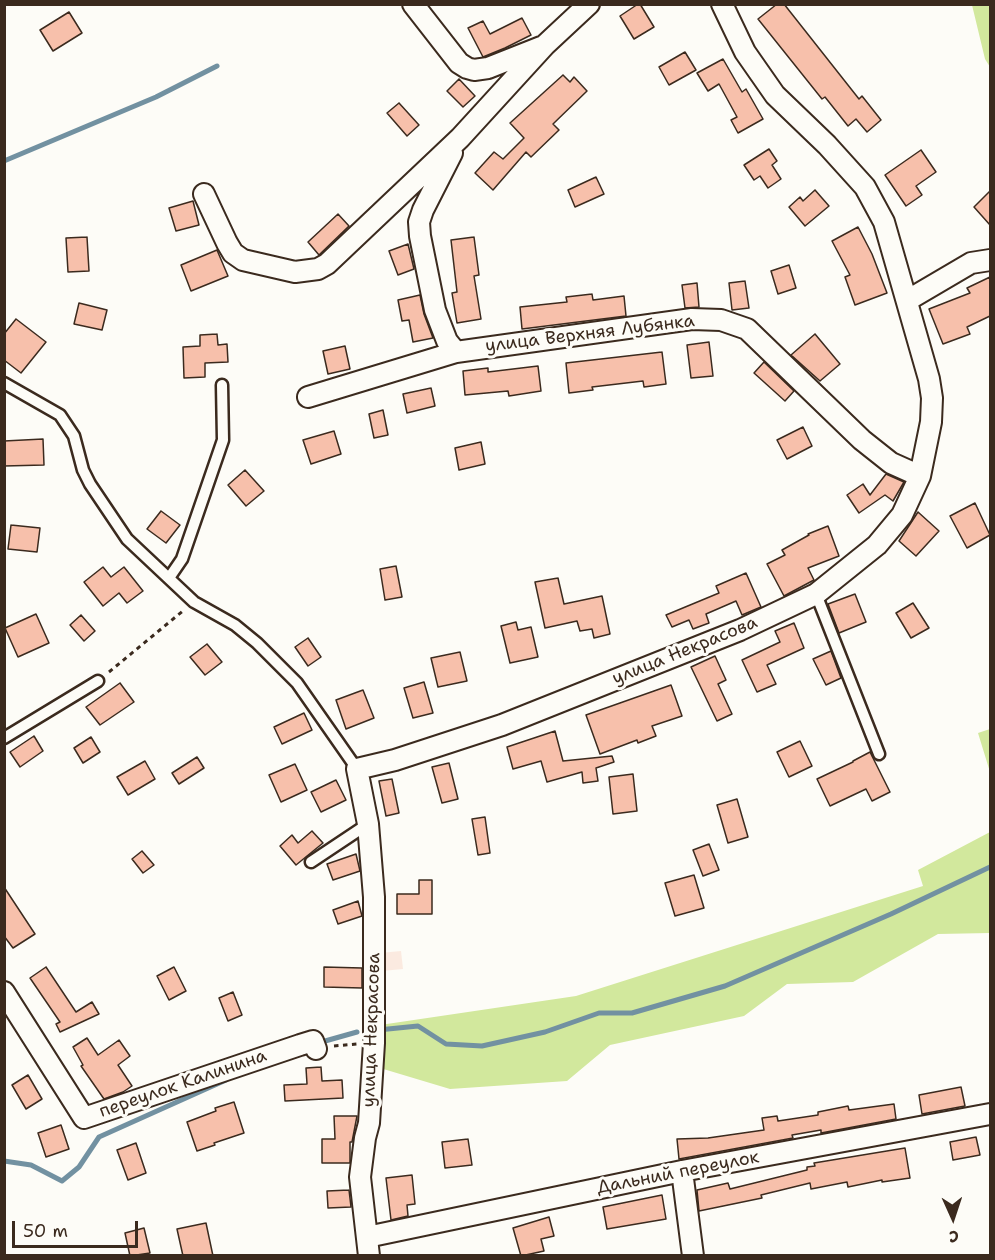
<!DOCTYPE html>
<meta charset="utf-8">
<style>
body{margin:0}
#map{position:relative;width:995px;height:1260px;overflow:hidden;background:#fdfcf7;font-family:"Shantell Sans",sans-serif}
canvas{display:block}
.frame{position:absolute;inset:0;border:6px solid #3b2a1e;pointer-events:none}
.north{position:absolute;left:923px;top:1188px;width:60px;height:60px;-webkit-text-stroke:4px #fdfcf7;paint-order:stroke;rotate:177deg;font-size:16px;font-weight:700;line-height:24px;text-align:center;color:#3b2a1e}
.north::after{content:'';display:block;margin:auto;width:21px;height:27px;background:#3b2a1e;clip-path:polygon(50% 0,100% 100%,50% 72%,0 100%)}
.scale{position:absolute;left:12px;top:1221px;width:126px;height:27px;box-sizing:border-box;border:3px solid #3b2a1e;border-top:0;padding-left:8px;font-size:18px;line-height:21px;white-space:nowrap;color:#3b2a1e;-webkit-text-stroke:4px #fdfcf7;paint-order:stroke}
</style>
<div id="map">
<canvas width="995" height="1260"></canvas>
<div class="frame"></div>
<div class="north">С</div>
<div class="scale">50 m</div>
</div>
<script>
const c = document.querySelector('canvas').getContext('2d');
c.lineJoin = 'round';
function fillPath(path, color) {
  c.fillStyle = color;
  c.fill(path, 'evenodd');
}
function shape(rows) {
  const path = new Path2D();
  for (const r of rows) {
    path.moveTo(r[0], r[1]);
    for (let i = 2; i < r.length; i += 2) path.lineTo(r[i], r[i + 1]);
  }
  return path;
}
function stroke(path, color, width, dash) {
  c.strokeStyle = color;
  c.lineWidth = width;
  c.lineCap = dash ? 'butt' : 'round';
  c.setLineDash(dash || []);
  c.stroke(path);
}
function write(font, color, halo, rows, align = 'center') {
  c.font = font + ' "Shantell Sans",sans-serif';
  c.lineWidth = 6;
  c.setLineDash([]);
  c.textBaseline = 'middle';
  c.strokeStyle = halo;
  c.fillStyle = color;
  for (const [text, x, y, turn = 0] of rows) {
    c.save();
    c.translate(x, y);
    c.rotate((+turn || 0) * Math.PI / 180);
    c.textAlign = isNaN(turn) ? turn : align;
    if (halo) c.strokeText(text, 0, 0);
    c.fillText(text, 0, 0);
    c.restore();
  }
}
const built = shape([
 [401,951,403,969,382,971,380,953]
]);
const green = shape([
 [972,5,990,5,990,67,985,59],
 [990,729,990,772,978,733],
 [990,832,990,933,938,934,853,982,787,984,744,1016,610,1045,567,1081,450,1089,380,1068,380,1025,576,996,923,886,918,870]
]);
const stream = shape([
 [4,161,156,97,217,66],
 [378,1030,418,1026,446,1044,482,1046,545,1032,599,1013,632,1013,725,986,891,914,990,867],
 [318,1043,357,1032],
 [4,1161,31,1165,62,1181,79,1167,99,1137,226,1080]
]);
const building = shape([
 [638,4,640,4,654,27,634,39,620,16,638,4],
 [777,4,784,4,859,99,862,96,881,120,867,132,856,119,848,126,825,97,822,99,758,19,777,4],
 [69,12,82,33,53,51,40,30,69,12],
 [522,18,531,35,505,48,483,57,468,28,483,21,490,34,522,18],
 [685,52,696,70,669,85,659,67,685,52],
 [723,59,742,92,746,89,763,119,738,133,731,120,737,117,719,84,708,91,697,73,723,59],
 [563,75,570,82,574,77,587,91,553,124,559,130,531,157,526,152,493,190,475,173,494,152,503,159,524,138,510,123,563,75],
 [459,79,475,96,463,107,447,91,459,79],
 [399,103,419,125,407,136,387,113,399,103],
 [769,149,777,161,772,165,781,179,768,188,760,176,754,180,744,165,769,149],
 [921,150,936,172,916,186,922,195,906,206,885,175,921,150],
 [596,177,604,194,575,207,568,190,596,177],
 [815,190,829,206,805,226,789,207,800,197,803,201,815,190],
 [990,191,990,225,974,207,990,191],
 [193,201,199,225,176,231,169,208,193,201],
 [338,214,349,226,319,255,308,242,338,214],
 [858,227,872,254,887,293,855,305,845,277,850,275,832,241,858,227],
 [87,237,89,271,68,272,66,238,87,237],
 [474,237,479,275,474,276,481,319,457,323,452,293,457,292,451,240,474,237],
 [408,244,414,269,398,275,389,251,408,244],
 [217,250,228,276,191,291,181,265,217,250],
 [789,265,796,288,778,294,771,271,789,265],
 [990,277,990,316,967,327,970,334,943,344,929,309,970,293,967,288,990,277],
 [745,281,749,308,732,310,729,283,745,281],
 [697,283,699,307,685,308,682,285,697,283],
 [592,294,593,300,624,296,626,316,522,329,520,307,567,302,566,297,592,294],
 [420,295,424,314,433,338,413,342,409,320,402,321,398,300,420,295],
 [79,303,107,310,102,330,74,324,79,303],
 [16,319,46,342,21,373,4,360,4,334,16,319],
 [217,334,218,345,227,344,228,362,205,363,205,377,184,378,183,347,200,346,200,335,217,334],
 [815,334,840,364,820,381,791,355,815,334],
 [709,342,713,376,691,378,687,345,709,342],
 [345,346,350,369,328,374,323,351,345,346],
 [662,352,666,384,644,387,643,381,592,387,593,390,569,393,566,363,662,352],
 [764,362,794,391,785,401,754,373,764,362],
 [538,366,541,391,509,396,508,391,465,395,463,371,488,368,488,372,538,366],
 [431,388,435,406,407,413,403,394,431,388],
 [383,410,388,435,374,438,369,414,383,410],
 [803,427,812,446,787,459,777,440,803,427],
 [334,431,341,454,311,464,303,440,334,431],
 [43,439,44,465,4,466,4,441,43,439],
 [481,442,485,464,459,470,455,448,481,442],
 [245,470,264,491,246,506,228,485,245,470],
 [886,474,904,482,893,501,885,495,859,513,847,495,863,484,870,495,886,474],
 [975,503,990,535,967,548,950,516,975,503],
 [161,511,180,525,166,543,147,529,161,511],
 [918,512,939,531,916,556,899,541,918,512],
 [11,525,40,528,37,552,8,549,11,525],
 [828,526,839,556,808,568,814,580,784,596,767,564,785,555,782,550,809,535,808,534,828,526],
 [396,566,402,597,385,600,380,569,396,566],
 [103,567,111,577,124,567,143,591,127,603,119,593,103,606,84,582,103,567],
 [746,573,761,607,742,615,736,601,706,614,709,623,693,629,689,620,672,627,666,615,719,593,716,586,746,573],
 [558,578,564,604,602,596,610,634,594,638,592,629,580,631,577,621,545,628,535,582,558,578],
 [855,594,866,622,839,633,828,604,855,594],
 [913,603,929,628,911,638,896,613,913,603],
 [36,614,49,643,18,657,5,628,36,614],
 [81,615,95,631,84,641,70,625,81,615],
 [516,622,518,630,531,627,538,657,510,663,501,626,516,622],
 [794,623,804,648,767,665,776,684,757,692,742,660,780,642,775,631,794,623],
 [308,638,321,657,308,666,295,647,308,638],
 [207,644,222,662,205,675,190,657,207,644],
 [831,651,841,678,826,685,813,659,831,651],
 [460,652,467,681,438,687,431,658,460,652],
 [715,656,726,680,718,684,732,714,717,721,691,667,715,656],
 [424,682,433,713,413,718,404,688,424,682],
 [120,683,134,702,100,725,86,707,120,683],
 [671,685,682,716,652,726,656,736,638,743,637,740,600,754,586,715,671,685],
 [363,690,374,718,346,729,336,700,363,690],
 [304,713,312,730,282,744,274,727,304,713],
 [555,731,563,761,612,756,614,762,596,768,598,781,583,783,582,772,547,782,541,761,513,769,507,747,555,731],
 [34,736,43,751,20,767,10,752,34,736],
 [91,737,100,752,83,763,74,748,91,737],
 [800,741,812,766,789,777,777,752,800,741],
 [870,752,890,792,872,801,866,789,830,806,817,779,853,762,853,761,870,752],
 [197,757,204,768,179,784,172,773,197,757],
 [145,761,155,779,128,795,117,777,145,761],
 [449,763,458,799,442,803,432,767,449,763],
 [295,764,307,790,281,802,269,775,295,764],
 [633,774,637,811,613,814,609,777,633,774],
 [392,779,399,813,386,816,379,781,392,779],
 [336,780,346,800,321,812,311,792,336,780],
 [737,799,748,837,728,843,717,805,737,799],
 [485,817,490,853,478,855,472,819,485,817],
 [312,831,323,843,296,865,280,846,292,835,298,843,312,831],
 [709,844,719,870,703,876,693,850,709,844],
 [142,851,154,865,143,873,132,859,142,851],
 [356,854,360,871,333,880,327,864,356,854],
 [694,875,704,908,675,916,665,883,694,875],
 [419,880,432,880,432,914,397,914,397,894,419,894,419,880],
 [4,887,35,934,13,948,4,936,4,887],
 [358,901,362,916,338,924,333,910,358,901],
 [46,967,76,1012,92,1002,99,1014,60,1032,56,1024,60,1022,30,978,46,967],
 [174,967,186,991,169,1000,157,976,174,967],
 [324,967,362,968,362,988,324,987,324,967],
 [233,992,242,1015,228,1021,219,998,233,992],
 [87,1038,98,1055,119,1040,130,1056,118,1065,132,1086,123,1092,104,1099,81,1066,83,1065,73,1047,87,1038],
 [321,1067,322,1081,342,1080,343,1098,285,1101,284,1085,307,1084,306,1068,321,1067],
 [28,1075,42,1099,26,1109,12,1085,28,1075],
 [961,1087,965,1106,922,1114,919,1095,961,1087],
 [234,1102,244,1133,214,1143,215,1145,197,1151,187,1122,216,1111,215,1108,234,1102],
 [894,1104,896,1119,821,1133,821,1130,792,1135,793,1138,679,1159,677,1139,708,1138,764,1130,762,1118,777,1116,778,1121,818,1115,818,1112,848,1106,849,1110,894,1104],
 [334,1116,357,1116,352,1142,350,1142,350,1163,322,1163,322,1139,335,1139,334,1116],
 [61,1125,69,1149,46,1157,38,1133,61,1125],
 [976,1137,980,1155,953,1160,950,1142,976,1137],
 [468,1139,472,1165,445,1168,442,1142,468,1139],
 [136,1143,146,1173,128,1180,117,1150,136,1143],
 [905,1148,910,1178,882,1182,882,1180,848,1187,847,1182,811,1189,810,1183,761,1195,762,1198,699,1211,697,1190,728,1183,730,1189,807,1170,807,1167,815,1166,814,1163,905,1148],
 [412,1175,415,1204,407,1205,408,1216,391,1220,386,1178,412,1175],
 [349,1190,351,1207,328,1208,327,1191,349,1190],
 [662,1195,666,1219,607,1229,603,1207,662,1195],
 [549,1217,554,1236,541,1239,544,1251,521,1256,513,1228,549,1217],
 [206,1223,213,1256,183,1256,177,1229,206,1223],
 [144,1228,150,1253,130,1256,125,1233,144,1228]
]);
const path = shape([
 [109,672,184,610],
 [334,1046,357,1044]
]);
const lane = shape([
 [4,383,60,415,74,436,83,470,90,484,127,539,194,602,235,625,257,643,297,683,357,769],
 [169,578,182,559,223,440,222,385],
 [816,594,879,754],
 [4,738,98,681],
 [311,862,368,824]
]);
const street = shape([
 [413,4,459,63,467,68,474,70,488,68,541,47],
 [452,153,423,210,419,222,420,236,435,310,447,341,456,352],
 [204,194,227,243,233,253,243,260,295,272,318,269,327,264,460,138,545,45,589,4],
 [908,300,971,263,990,260],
 [308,397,456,352,692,319,721,320,747,329,862,440,891,463,920,476],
 [4,992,84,1118,300,1045,313,1041,316,1049],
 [682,1171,693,1256],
 [367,1237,682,1171,990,1114],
 [369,1256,360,1177,365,1138,369,1123,374,1043,374,897,368,824,357,769,395,760,502,725,740,630,816,594,877,545,902,515,920,476,931,422,932,398,929,379,884,222,865,187,827,145,775,95,745,52,722,4]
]);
const streetNames = [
 ["улица Верхняя Лубянка",590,334,-7],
 ["улица Некрасова",685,651,-22],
 ["улица Некрасова",372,1030,-88],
 ["переулок Калинина",183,1084,-19],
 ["Дальний переулок",678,1173,-11]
];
fillPath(built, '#fbeae0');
fillPath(green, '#d2e89d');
stroke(stream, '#7291a1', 5);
fillPath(building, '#f7c0ab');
stroke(building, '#3b2a1e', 1.5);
stroke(lane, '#3b2a1e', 15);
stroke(street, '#3b2a1e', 24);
stroke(path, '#3b2a1e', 3, [4.5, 4.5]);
stroke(lane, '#fdfcf7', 10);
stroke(street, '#fdfcf7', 20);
write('18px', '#3b2a1e', '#fdfcf7', streetNames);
</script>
